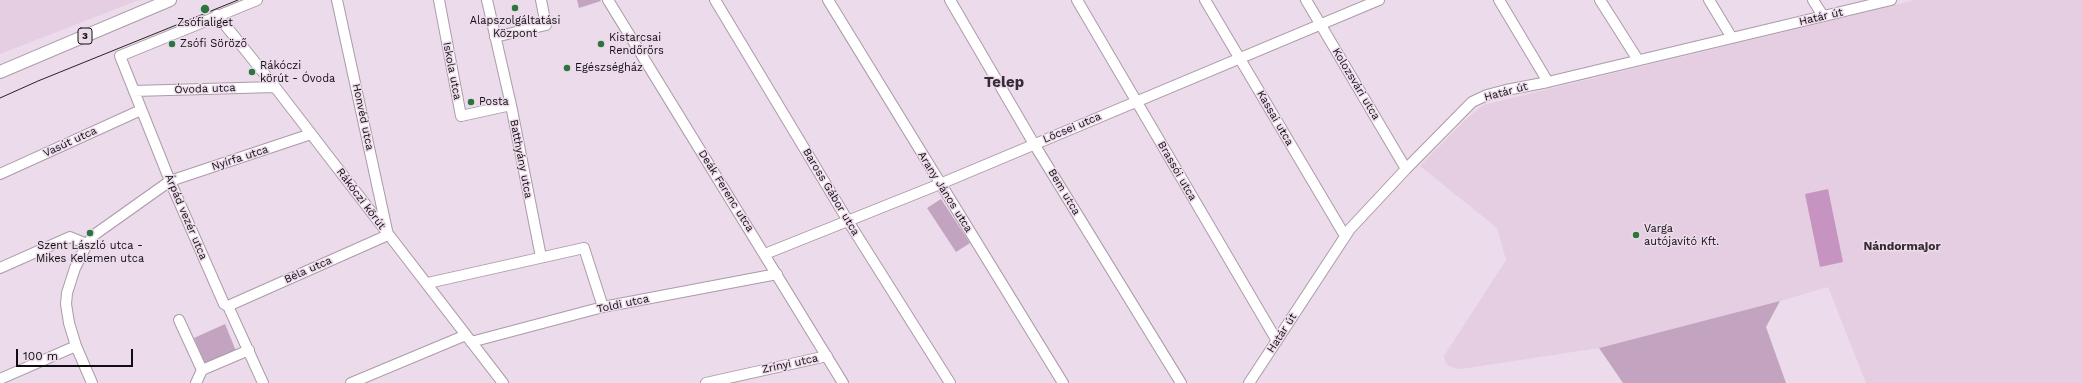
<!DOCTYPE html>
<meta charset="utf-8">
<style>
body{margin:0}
#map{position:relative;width:2082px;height:383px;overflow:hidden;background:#ecdbea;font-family:"Work Sans",sans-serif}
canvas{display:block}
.scale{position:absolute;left:16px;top:349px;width:117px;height:18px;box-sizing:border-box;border:2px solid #110c11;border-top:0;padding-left:5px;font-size:12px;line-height:14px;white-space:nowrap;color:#110c11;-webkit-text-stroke:3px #ecdbea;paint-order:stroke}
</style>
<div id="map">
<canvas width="2082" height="383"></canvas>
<div class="scale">100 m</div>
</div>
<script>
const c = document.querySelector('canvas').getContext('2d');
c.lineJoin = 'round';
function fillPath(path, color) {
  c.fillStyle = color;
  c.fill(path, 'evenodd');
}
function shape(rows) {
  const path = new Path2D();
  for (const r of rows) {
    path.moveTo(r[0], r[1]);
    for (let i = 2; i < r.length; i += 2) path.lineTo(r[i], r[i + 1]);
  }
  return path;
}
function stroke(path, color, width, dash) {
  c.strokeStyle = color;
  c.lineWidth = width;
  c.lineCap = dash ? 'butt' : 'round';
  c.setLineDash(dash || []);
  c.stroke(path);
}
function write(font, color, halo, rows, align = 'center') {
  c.font = font + ' "Work Sans",sans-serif';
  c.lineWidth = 3;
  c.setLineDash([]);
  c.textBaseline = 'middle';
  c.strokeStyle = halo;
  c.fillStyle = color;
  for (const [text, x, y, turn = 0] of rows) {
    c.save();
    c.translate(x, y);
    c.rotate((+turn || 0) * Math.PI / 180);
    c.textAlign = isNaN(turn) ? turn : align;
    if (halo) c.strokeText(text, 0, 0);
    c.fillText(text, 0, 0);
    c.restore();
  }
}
const built = shape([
 [0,0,139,0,0,54],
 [1915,0,2082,0,2082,383,1866,383,1828,287,1780,301,1599,348,1468,368,1458,369,1449,366,1446,363,1444,356,1506,260,1497,228,1420,166,1465,120,1483,105]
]);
const green = shape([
 [577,0,600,0,601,1,579,8],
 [941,199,970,243,956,252,927,208],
 [1780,301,1766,327,1786,383,1623,383,1599,348],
 [225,324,236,351,205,364,194,338]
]);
const water = shape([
 [1828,189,1843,262,1820,267,1805,194]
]);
const minor = shape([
 [257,0,120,56,170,181,224,304,228,306,263,383],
 [439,0,461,116,511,105],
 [487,0,511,105,541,257],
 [608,0,843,383],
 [715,0,848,221,950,383],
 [828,0,1063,383],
 [950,0,1034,144,1181,383],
 [1077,0,1277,341],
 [1205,0,1345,236],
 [1306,0,1406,169],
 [1499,0,1548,82],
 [1600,0,1638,60],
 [1709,0,1732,38],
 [1813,0,1823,16],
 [217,15,275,87,503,383],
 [495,37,546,25,541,0],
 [134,91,275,87],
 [0,174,141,110],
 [765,254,940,184,1379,0],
 [0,268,70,237,87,244],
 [428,283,584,248,603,307],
 [228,306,388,235,337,0],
 [179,320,202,370],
 [471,342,603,307,777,274],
 [0,379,76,346],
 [92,383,76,346,69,323,66,304,67,293,75,268,87,244,94,235,170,181,311,134],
 [196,383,202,370,249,350],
 [351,383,466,335],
 [706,383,827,356],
 [1249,383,1350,229,1406,169,1472,102,1487,95,1506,90,1548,82,1891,0]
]);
const major = shape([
 [0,72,170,0]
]);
const tram = shape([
 [0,98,38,81,238,0]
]);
const markers = [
 [515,8,4,"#2e7440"],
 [205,9,5,"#2e7440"],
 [172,44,4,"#2e7440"],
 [601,44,4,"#2e7440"],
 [567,68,4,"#2e7440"],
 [252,72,4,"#2e7440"],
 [471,102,4,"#2e7440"],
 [90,233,4,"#2e7440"],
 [1636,235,4,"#2e7440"]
];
const shields = [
 [85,36,14]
];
const shieldNames = [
 ["3",85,36]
];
const streetNames = [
 ["Határ út",1821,17,-13],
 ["Iskola utca",452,71,79],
 ["Kolozsvári utca",1356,84,59],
 ["Óvoda utca",205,89,-2],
 ["Határ út",1506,92,-15],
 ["Honvéd utca",363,117,78],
 ["Kassai utca",1275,118,60],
 ["Lőcsei utca",1072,128,-23],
 ["Vasút utca",70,142,-25],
 ["Nyírfa utca",240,158,-18],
 ["Batthyány utca",521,159,79],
 ["Brassói utca",1177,171,60],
 ["Deák Ferenc utca",726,191,58],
 ["Baross Gábor utca",831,192,59],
 ["Arany János utca",945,192,58],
 ["Bem utca",1064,192,59],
 ["Rákóczi körút",361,199,53],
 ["Árpád vezér utca",186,217,67],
 ["Béla utca",308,270,-24],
 ["Toldi utca",623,304,-12],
 ["Határ út",1282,333,-57],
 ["Zrínyi utca",790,364,-12]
];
const poiNames = [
 ["Alapszolgáltatási",515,21,"center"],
 ["Központ",515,34,"center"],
 ["Zsófialiget",205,23,"center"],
 ["Kistarcsai",609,38],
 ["Rendőrőrs",609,51],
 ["Zsófi Söröző",180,44],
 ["Rákóczi",260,66],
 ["körút - Óvoda",260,79],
 ["Egészségház",575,68],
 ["Posta",479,102],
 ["Varga",1644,229],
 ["autójavító Kft.",1644,242],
 ["Szent László utca -",90,246,"center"],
 ["Mikes Kelemen utca",90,259,"center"]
];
const neighbourhoodNames = [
 ["Nándormajor",1902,246]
];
const districtNames = [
 ["Telep",1004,83]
];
fillPath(built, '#e5cee2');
fillPath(green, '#c3a4c0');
fillPath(water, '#c794c2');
stroke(minor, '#ab9ba9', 12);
stroke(major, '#ab9ba9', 14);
stroke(minor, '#fff', 10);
stroke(major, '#fff', 12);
stroke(tram, '#292329', 1);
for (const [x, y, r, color] of markers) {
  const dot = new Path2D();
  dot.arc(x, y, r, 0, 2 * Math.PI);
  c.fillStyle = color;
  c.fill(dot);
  stroke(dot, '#ecdbea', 1.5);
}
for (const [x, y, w] of shields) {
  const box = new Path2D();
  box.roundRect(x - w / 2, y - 8, w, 16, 3);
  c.fillStyle = '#ecdbea';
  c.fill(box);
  stroke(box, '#110c11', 1);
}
write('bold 10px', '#110c11', null, shieldNames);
write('11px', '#110c11', '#ecdbea', streetNames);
write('11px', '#110c11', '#ecdbea', poiNames, 'left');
write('bold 12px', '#372b36', '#ecdbea', neighbourhoodNames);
write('bold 15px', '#372b36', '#ecdbea', districtNames);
</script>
